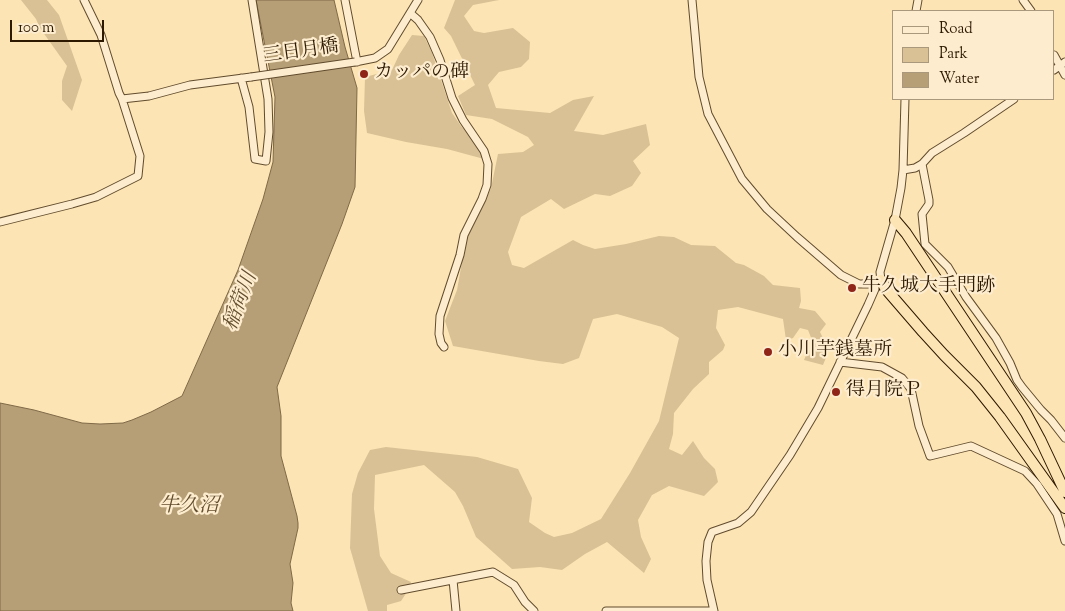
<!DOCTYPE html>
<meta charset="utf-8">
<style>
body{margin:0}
#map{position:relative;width:1065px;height:611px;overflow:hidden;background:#fce4b4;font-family:"Sorts Mill Goudy",serif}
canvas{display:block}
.legend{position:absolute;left:892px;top:10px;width:162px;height:90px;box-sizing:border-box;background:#fdedce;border:1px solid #aa987c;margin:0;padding:6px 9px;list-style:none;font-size:15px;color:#2d1800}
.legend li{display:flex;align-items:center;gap:10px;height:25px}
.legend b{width:25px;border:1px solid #aa987c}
.scale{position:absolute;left:10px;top:20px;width:94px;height:22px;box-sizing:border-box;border:2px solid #2d1800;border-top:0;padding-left:6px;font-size:15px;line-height:18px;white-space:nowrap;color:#2d1800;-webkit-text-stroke:4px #fdedce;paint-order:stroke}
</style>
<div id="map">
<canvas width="1065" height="611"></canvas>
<ul class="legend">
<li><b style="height:6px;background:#fdedce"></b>Road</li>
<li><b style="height:14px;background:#d9c195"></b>Park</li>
<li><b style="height:14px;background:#b69f77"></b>Water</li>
</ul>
<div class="scale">100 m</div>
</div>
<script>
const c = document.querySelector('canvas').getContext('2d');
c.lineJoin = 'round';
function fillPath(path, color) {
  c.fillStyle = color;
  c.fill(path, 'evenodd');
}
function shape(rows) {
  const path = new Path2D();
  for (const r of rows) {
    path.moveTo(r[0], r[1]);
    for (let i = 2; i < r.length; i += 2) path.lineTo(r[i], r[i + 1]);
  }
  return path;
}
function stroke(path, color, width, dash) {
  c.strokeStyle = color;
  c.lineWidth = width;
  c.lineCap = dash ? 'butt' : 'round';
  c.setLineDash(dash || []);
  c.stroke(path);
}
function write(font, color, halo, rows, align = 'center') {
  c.font = font + ' "Sorts Mill Goudy","Noto Serif JP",serif';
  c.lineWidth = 4.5;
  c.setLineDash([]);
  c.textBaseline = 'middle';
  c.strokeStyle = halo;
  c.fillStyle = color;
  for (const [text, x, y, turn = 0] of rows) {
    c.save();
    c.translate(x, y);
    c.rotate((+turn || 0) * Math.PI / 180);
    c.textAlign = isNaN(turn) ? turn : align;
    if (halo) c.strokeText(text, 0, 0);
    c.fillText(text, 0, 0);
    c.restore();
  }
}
const green = shape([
 [21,0,47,0,59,15,82,80,72,111,62,100,62,81,67,66,40,28,36,19],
 [455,0,499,0,473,5,464,16,474,31,484,33,513,28,530,42,529,59,521,67,499,72,488,85,496,108,550,113,573,100,594,96,574,131,603,135,646,124,650,145,633,161,641,173,632,186,610,196,595,194,564,209,551,199,521,217,508,252,512,265,524,268,573,240,583,245,595,249,626,244,659,236,674,237,691,245,715,246,736,263,744,265,764,276,773,285,800,288,801,301,799,308,815,311,826,324,820,332,829,350,823,365,804,360,807,353,814,345,808,330,800,328,793,338,786,340,783,319,738,307,718,310,716,328,725,345,723,350,709,362,709,374,693,389,674,413,673,434,669,449,682,455,693,441,704,458,715,469,718,482,704,496,669,486,652,495,638,520,641,537,651,559,644,573,607,542,585,554,562,570,540,567,512,569,476,537,463,506,455,492,424,465,375,475,374,509,380,556,391,573,411,582,407,592,401,601,387,605,387,611,368,611,350,548,352,494,358,473,370,450,386,447,477,457,518,469,532,498,529,522,545,533,554,537,572,533,601,519,630,473,659,421,679,338,662,327,617,314,593,319,579,358,563,364,539,361,453,346,445,321,457,290,466,240,491,188,498,154,523,152,534,145,528,137,492,119,466,115,458,96,475,85,451,36,444,28],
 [412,35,424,36,432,53,452,113,461,126,475,141,484,159,447,149,406,142,367,133,364,111,365,77,392,70,399,55]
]);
const water = shape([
 [256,0,334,0,345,47,357,88,355,187,342,224,277,387,281,416,281,456,297,516,298,523,298,528,290,564,293,583,291,603,293,611,0,611,0,403,34,410,82,423,100,424,123,423,132,420,151,412,182,396,238,270,263,199,273,162,275,97,256,0]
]);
const minor = shape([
 [345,0,357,62],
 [692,0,699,77,708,114,742,179,767,209,797,237,841,275,859,284,871,284,881,280,880,272,895,220,901,188,903,170,905,99],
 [1023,0,1031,11],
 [916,11,918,0],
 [410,13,418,20,430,37,440,60,452,98,463,120,484,151,488,164,487,185,482,199,464,235,460,255,440,316,439,334,441,343,444,347],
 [1054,55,1065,75],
 [355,62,375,58,388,49,418,0],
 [1054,70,1065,62],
 [241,78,249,107,255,159,266,161,269,132,268,99,252,0],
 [122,99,149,96,190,85,251,77],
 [922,164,929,200,929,204,922,214,925,244,948,267,966,297,996,338,1010,363,1017,380,1022,387,1041,410,1051,420,1065,438],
 [903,170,915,168,922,164,932,153,964,133,1014,99],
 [0,222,72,204,96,197,138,176,140,156,122,99,119,93,101,35,84,0],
 [840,362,882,367,902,378,911,389,919,426,930,456,971,446,1025,471,1037,484,1057,514,1065,541],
 [453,580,456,611],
 [401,590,493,572,514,585,525,602,534,611],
 [606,611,714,611],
 [714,611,707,580,706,561,708,542,712,532,738,523,751,512,790,455,818,408,868,305,875,289,875,282]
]);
const highway = shape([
 [895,220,906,233,1026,413,1040,439,1065,492],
 [881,280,885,288,923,332,944,355,976,387,1000,417,1065,508]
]);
const minorBridge = shape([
 [251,77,355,62]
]);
const markers = [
 [364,74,5,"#8f2418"],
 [852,288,5,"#8f2418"],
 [768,352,5,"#8f2418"],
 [836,392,5,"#8f2418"]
];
const streetNames = [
 ["三日月橋",301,53,-8]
];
const poiNames = [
 ["カッパの碑",374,74],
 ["牛久城大手門跡",862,288],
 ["小川芋銭墓所",778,352],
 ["得月院Ｐ",846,392]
];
const waterNames = [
 ["稲荷川",242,302,-69],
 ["牛久沼",189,508]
];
fillPath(green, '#d9c195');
fillPath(water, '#b69f77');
stroke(water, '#7f6947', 1);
stroke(minor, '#614b2d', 9);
stroke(highway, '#2d1800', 12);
stroke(minor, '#fdedce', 7);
stroke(highway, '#fce4b4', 10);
stroke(minorBridge, '#614b2d', 9, []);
stroke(minorBridge, '#fdedce', 7);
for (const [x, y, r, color] of markers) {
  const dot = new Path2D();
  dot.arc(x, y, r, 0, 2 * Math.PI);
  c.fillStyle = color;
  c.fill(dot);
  stroke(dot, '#fdedce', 2);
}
write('19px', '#2d1800', '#fdedce', streetNames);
write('19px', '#2d1800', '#fdedce', poiNames, 'left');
write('italic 20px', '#644e30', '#fdedce', waterNames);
</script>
